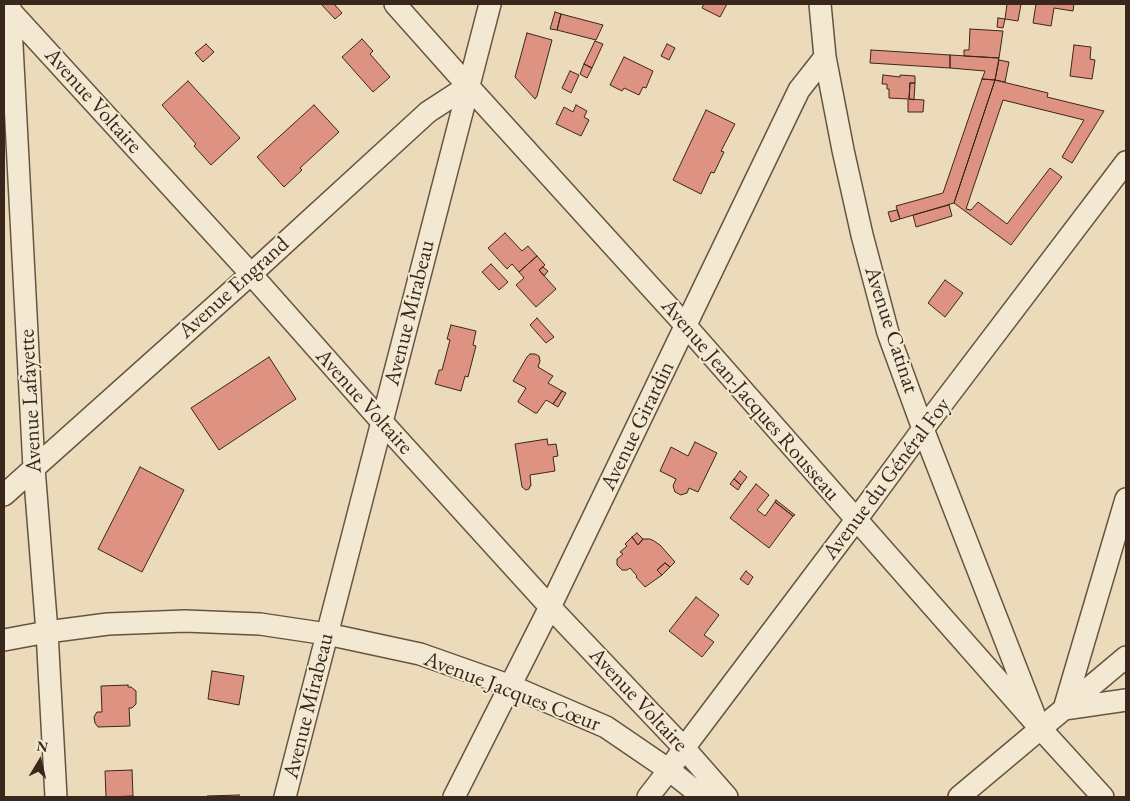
<!DOCTYPE html>
<meta charset="utf-8">
<style>
body{margin:0}
#map{position:relative;width:1130px;height:801px;overflow:hidden;background:#ecdbba;font-family:"EB Garamond",serif}
canvas{display:block}
.frame{position:absolute;inset:0;border:5px solid #3a271b;pointer-events:none}
.north{position:absolute;left:15px;top:736px;width:50px;height:50px;-webkit-text-stroke:4px #f3e8d2;paint-order:stroke;rotate:9deg;font-size:14px;font-weight:700;line-height:20px;text-align:center;color:#3a271b}
.north::after{content:'';display:block;margin:auto;width:18px;height:22px;background:#3a271b;clip-path:polygon(50% 0,100% 100%,50% 72%,0 100%)}
</style>
<div id="map">
<canvas width="1130" height="801"></canvas>
<div class="frame"></div>
<div class="north">N</div>
</div>
<script>
const c = document.querySelector('canvas').getContext('2d');
c.lineJoin = 'round';
function fillPath(path, color) {
  c.fillStyle = color;
  c.fill(path, 'evenodd');
}
function shape(rows) {
  const path = new Path2D();
  for (const r of rows) {
    path.moveTo(r[0], r[1]);
    for (let i = 2; i < r.length; i += 2) path.lineTo(r[i], r[i + 1]);
  }
  return path;
}
function stroke(path, color, width, dash) {
  c.strokeStyle = color;
  c.lineWidth = width;
  c.lineCap = dash ? 'butt' : 'round';
  c.setLineDash(dash || []);
  c.stroke(path);
}
function write(font, color, halo, rows, align = 'center') {
  c.font = font + ' "EB Garamond",serif';
  c.lineWidth = 4;
  c.setLineDash([]);
  c.textBaseline = 'middle';
  c.strokeStyle = halo;
  c.fillStyle = color;
  for (const [text, x, y, turn = 0] of rows) {
    c.save();
    c.translate(x, y);
    c.rotate((+turn || 0) * Math.PI / 180);
    c.textAlign = isNaN(turn) ? turn : align;
    if (halo) c.strokeText(text, 0, 0);
    c.fillText(text, 0, 0);
    c.restore();
  }
}
const building = shape([
 [321,4,334,4,342,13,335,19,321,4],
 [704,4,727,4,720,17,702,8,704,4],
 [1007,4,1021,4,1018,21,1005,19,1007,4],
 [1036,4,1074,4,1073,11,1054,8,1051,26,1033,23,1036,4],
 [555,12,561,14,557,30,550,29,555,12],
 [561,14,603,25,596,40,557,30,561,14],
 [998,18,1005,19,1003,28,997,27,998,18],
 [970,29,1003,31,999,58,964,56,964,50,969,50,970,29],
 [527,33,552,40,537,96,535,99,515,77,527,33],
 [362,39,373,51,370,54,390,77,373,92,342,57,362,39],
 [595,41,603,44,592,68,584,64,595,41],
 [206,44,214,52,203,62,195,53,206,44],
 [667,44,675,48,669,60,661,56,667,44],
 [1074,45,1091,47,1090,59,1095,60,1092,79,1070,76,1074,45],
 [871,50,950,55,950,68,870,63,871,50],
 [950,55,999,58,995,80,982,79,985,71,950,68,950,55],
 [624,57,653,71,646,88,643,87,639,95,624,88,622,91,610,85,624,57],
 [999,60,1009,62,1005,82,995,80,999,60],
 [584,64,592,68,587,78,580,74,584,64],
 [570,71,579,75,571,93,562,88,570,71],
 [883,75,900,77,900,75,915,76,915,83,910,83,909,99,924,100,923,112,908,112,908,99,889,98,889,89,887,89,887,84,882,84,883,75],
 [982,79,995,80,954,203,900,219,896,206,943,193,982,79],
 [995,80,1048,93,1047,97,1104,111,1072,163,1062,157,1084,120,1003,100,966,209,971,210,978,202,1007,224,1050,168,1062,177,1011,245,954,203,995,80],
 [188,81,240,138,211,165,194,146,196,144,162,105,188,81],
 [910,83,915,83,914,100,909,99,910,83],
 [314,105,339,132,300,168,302,170,284,187,257,157,314,105],
 [576,105,587,111,584,117,589,120,581,136,556,124,564,107,573,112,576,105],
 [706,110,735,124,721,151,724,152,714,173,711,172,701,194,673,180,706,110],
 [949,205,952,216,916,227,913,215,949,205],
 [897,210,900,219,891,222,888,212,897,210],
 [505,233,522,251,528,246,537,256,519,272,512,264,507,269,488,248,505,233],
 [537,256,545,265,539,270,556,289,536,307,516,285,524,278,519,272,537,256],
 [491,264,508,282,499,290,482,272,491,264],
 [543,267,548,271,544,276,539,270,543,267],
 [945,280,963,293,945,317,928,303,945,280],
 [537,318,554,337,546,343,530,325,537,318],
 [451,325,476,331,473,345,476,346,468,377,465,376,461,391,435,384,439,370,442,370,450,340,447,339,451,325],
 [530,354,535,354,539,356,540,361,538,367,553,376,548,383,562,391,553,404,546,400,537,413,535,413,518,402,518,401,526,388,513,381,527,357,530,354],
 [269,357,296,399,219,450,191,408,269,357],
 [562,391,566,393,558,407,553,404,562,391],
 [547,439,548,445,556,444,558,456,553,457,555,471,530,475,531,486,530,486,529,489,526,490,522,487,515,444,547,439],
 [695,442,717,453,698,492,689,488,687,493,681,495,675,492,673,486,676,479,660,471,671,447,688,456,695,442],
 [140,467,184,490,142,572,98,549,140,467],
 [740,471,747,477,741,485,734,479,740,471],
 [734,479,741,485,738,490,730,484,734,479],
 [756,484,769,495,757,510,765,516,775,502,793,516,769,548,730,518,756,484],
 [776,500,795,515,793,516,775,502,776,500],
 [637,533,643,539,638,545,632,537,637,533],
 [632,537,638,545,643,539,650,539,654,541,660,545,675,562,670,567,665,563,657,570,662,575,645,587,636,577,637,576,630,568,627,570,622,570,617,565,617,559,623,554,620,552,627,546,625,544,632,537],
 [665,563,670,567,662,575,657,570,665,563],
 [746,571,753,577,748,585,740,579,746,571],
 [696,597,719,615,704,635,714,642,702,657,669,631,696,597],
 [212,671,244,676,239,705,208,699,212,671],
 [128,685,128,687,131,687,136,691,136,704,132,708,129,708,130,726,98,727,95,723,94,717,97,712,102,712,101,686,128,685],
 [132,770,133,796,106,797,105,771,132,770],
 [239,795,239,797,207,797,207,796,239,795]
]);
const minor = shape([
 [4,4,251,274,382,422,550,607,684,748,727,797],
 [395,4,468,86,686,326,1040,728,1103,797],
 [820,4,825,57,843,150,862,235,888,333,923,429,1034,714],
 [10,6,34,468,47,632,56,797],
 [4,495,251,274,428,112,468,86],
 [1126,499,1064,709,1126,700],
 [4,640,47,632,108,624,185,621,260,624,327,634,420,654,511,686,606,727,669,770,703,797],
 [285,797,490,4],
 [454,797,550,607,799,90,825,57],
 [648,797,669,770,684,748,856,520,923,429,1126,162],
 [959,797,1126,657]
]);
const streetNames = [
 ["Avenue Voltaire",93,101,48],
 ["Avenue Engrand",234,288,-42],
 ["Avenue Mirabeau",410,313,-76],
 ["Avenue Catinat",891,330,72],
 ["Avenue Jean-Jacques Rousseau",750,400,49],
 ["Avenue Lafayette",31,401,-93],
 ["Avenue Voltaire",364,402,48],
 ["Avenue Girardin",638,426,-64],
 ["Avenue du Général Foy",887,479,-53],
 ["Avenue Jacques Cœur",512,692,21],
 ["Avenue Voltaire",638,700,47],
 ["Avenue Mirabeau",309,706,-76]
];
fillPath(building, '#dd9282');
stroke(building, '#3a271b', 1);
stroke(minor, '#665443', 24);
stroke(minor, '#f3e8d2', 21);
write('22px', '#3a271b', '#f3e8d2', streetNames);
</script>
